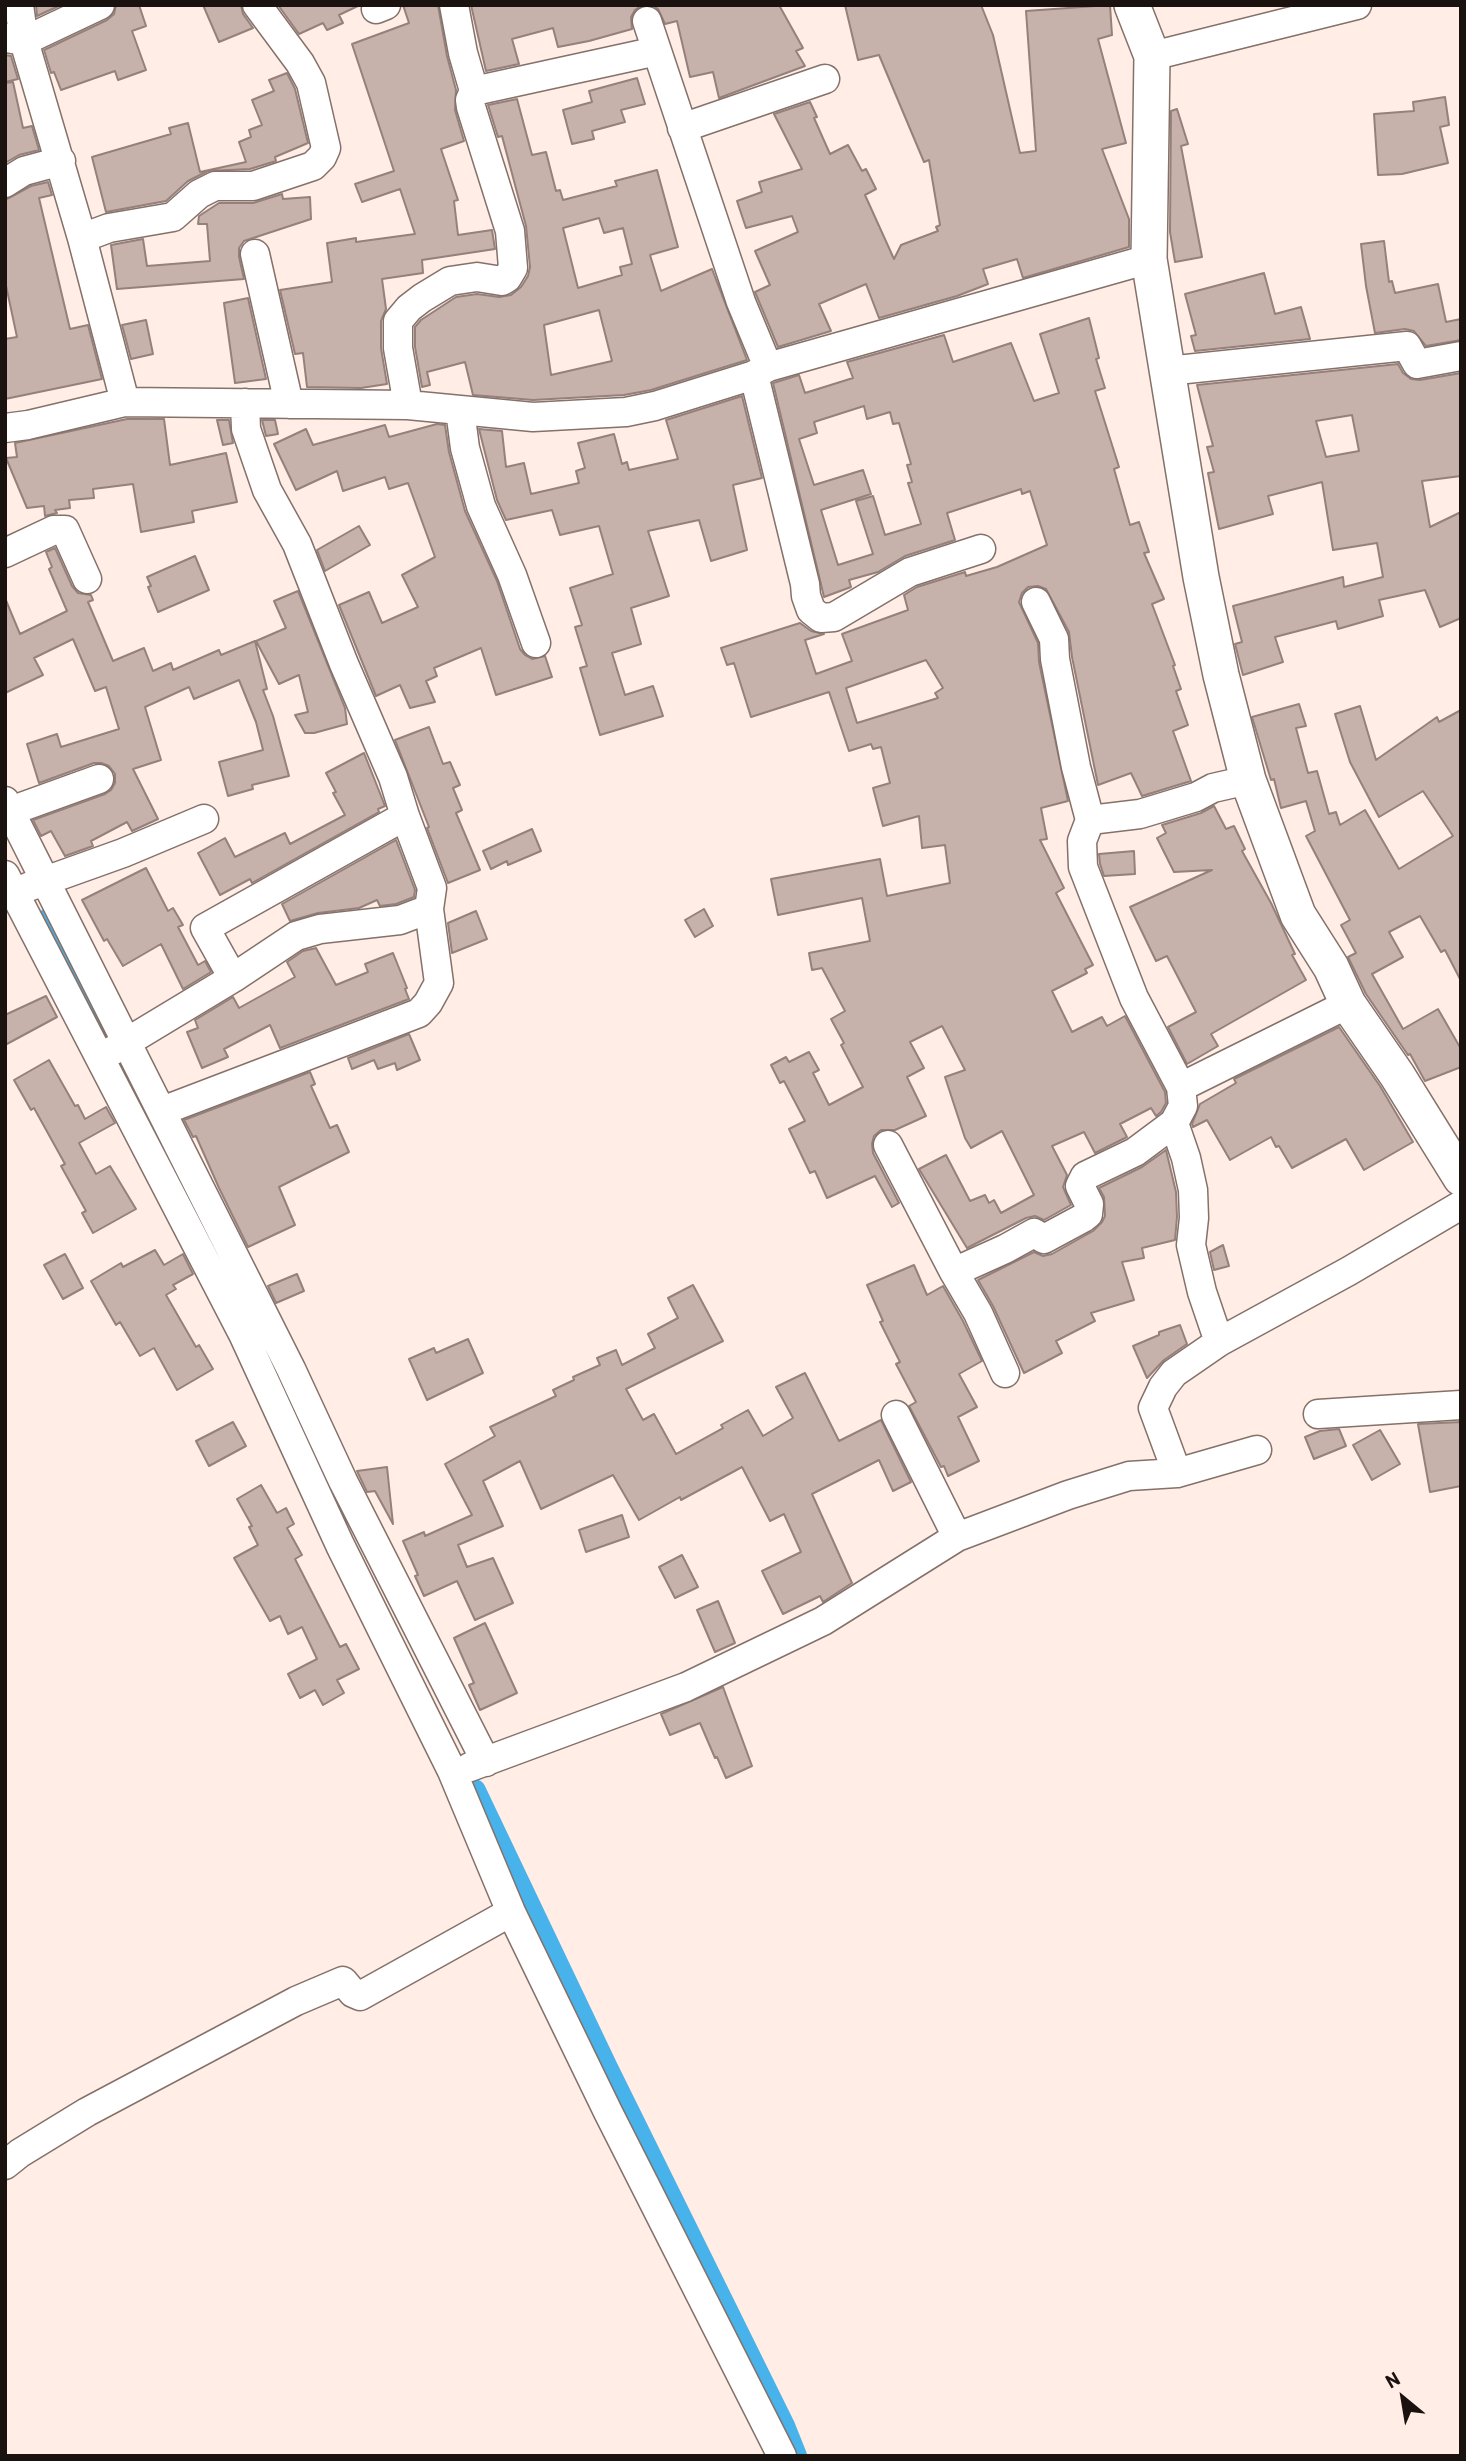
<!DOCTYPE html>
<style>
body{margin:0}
#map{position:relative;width:1466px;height:2461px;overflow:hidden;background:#ffede6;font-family:Barlow,sans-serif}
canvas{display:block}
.frame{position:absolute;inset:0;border:7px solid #19120f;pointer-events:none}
.north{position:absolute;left:1368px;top:2363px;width:70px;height:70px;-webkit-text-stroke:5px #ffede6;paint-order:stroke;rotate:330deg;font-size:19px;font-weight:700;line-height:28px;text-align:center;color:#19120f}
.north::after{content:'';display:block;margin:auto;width:24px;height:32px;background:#19120f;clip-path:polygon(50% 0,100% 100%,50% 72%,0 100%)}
</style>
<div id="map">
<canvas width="1466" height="2461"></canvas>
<div class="frame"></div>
<div class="north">N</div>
</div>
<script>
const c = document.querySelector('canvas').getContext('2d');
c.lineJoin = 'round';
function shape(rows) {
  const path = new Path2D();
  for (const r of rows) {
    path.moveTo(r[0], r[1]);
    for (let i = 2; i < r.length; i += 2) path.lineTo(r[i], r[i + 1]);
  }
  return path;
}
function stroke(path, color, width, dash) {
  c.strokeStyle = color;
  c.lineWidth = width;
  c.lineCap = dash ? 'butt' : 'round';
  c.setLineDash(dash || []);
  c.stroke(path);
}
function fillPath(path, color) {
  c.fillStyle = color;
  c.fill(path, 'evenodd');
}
const canal = shape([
 [50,919,111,1052],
 [474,1791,606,2068,783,2426,795,2456]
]);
const building = shape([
 [36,5,61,5,37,16,36,5],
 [116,5,139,5,146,26,132,31,146,70,118,80,115,71,61,90,54,72,51,73,44,50,107,20,114,14,116,5],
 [203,5,241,5,243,14,253,28,219,42,203,5],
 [278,5,360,5,339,15,343,23,327,30,323,23,299,34,278,5],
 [403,5,438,5,447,56,456,90,455,110,464,141,441,149,458,200,454,201,458,235,492,230,495,249,422,260,423,273,382,279,386,309,381,321,381,348,387,384,361,388,307,387,303,353,295,354,280,290,332,282,327,243,356,238,356,242,415,234,400,189,362,202,355,184,394,171,352,44,409,23,403,5],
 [471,5,642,5,635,10,631,17,632,29,589,41,558,47,553,28,512,39,519,64,486,71,471,5],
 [652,5,779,5,803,48,796,51,805,66,719,98,713,72,690,77,677,21,665,24,658,9,652,5],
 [845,5,981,5,993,35,1020,153,1036,151,1026,11,1110,5,1112,35,1098,39,1126,143,1102,149,1129,219,1129,247,1023,278,1017,259,983,269,988,284,957,296,879,318,866,284,819,304,831,331,778,347,755,292,770,285,755,251,798,232,792,216,746,228,737,201,762,192,759,182,802,169,774,114,810,102,817,117,814,118,830,154,848,145,862,171,866,169,876,189,865,195,894,259,901,245,938,231,936,227,940,225,929,160,924,162,879,55,858,60,845,5],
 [5,55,11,56,18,79,5,82,5,55],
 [287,73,295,89,308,143,275,157,276,161,250,169,208,171,188,181,166,201,106,212,92,157,171,134,169,128,188,123,200,172,246,162,239,142,251,137,249,130,262,125,252,100,274,91,269,80,287,73],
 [637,78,645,104,621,110,625,122,592,131,594,139,572,144,563,110,592,102,589,91,637,78],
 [13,82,23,128,32,126,39,150,19,155,5,163,5,83,13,82],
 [1445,97,1449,125,1440,127,1448,163,1402,174,1378,175,1374,114,1414,111,1413,102,1445,97],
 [517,99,532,155,546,152,556,191,560,190,563,200,617,186,615,181,657,170,678,247,650,255,661,291,712,269,747,360,651,390,624,395,533,400,473,395,465,362,427,372,430,385,422,387,415,347,415,327,421,320,456,297,477,294,499,297,511,295,521,287,528,276,530,267,526,226,502,136,498,137,488,105,517,99],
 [599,218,604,233,623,228,632,264,620,267,622,275,578,288,563,228,599,218],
 [599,310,612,361,551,375,544,325,599,310],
 [1177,109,1188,144,1181,146,1202,257,1175,262,1170,232,1171,111,1177,109],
 [48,182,52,195,39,198,70,329,88,325,102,379,5,399,5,339,17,337,5,281,5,200,31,186,48,182],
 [282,194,283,199,310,197,311,219,244,241,239,248,239,257,244,279,117,289,111,245,143,239,147,266,210,261,207,224,198,224,199,216,219,203,253,203,282,194],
 [1384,241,1389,282,1392,281,1395,293,1438,284,1446,322,1461,319,1461,340,1426,346,1414,331,1405,329,1375,333,1366,286,1361,244,1384,241],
 [1264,273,1275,314,1301,307,1310,339,1195,351,1191,336,1196,335,1185,294,1264,273],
 [248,298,266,379,235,383,224,303,248,298],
 [1089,318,1099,358,1096,359,1105,388,1095,391,1119,467,1114,469,1130,525,1139,522,1149,552,1144,553,1164,599,1152,604,1175,665,1173,666,1181,689,1176,691,1188,725,1173,731,1191,781,1142,796,1131,773,1098,785,1072,657,1069,632,1046,589,1038,586,1028,587,1022,593,1019,602,1038,643,1039,662,1068,801,1041,808,1047,839,1040,840,1064,888,1056,893,1093,965,1085,969,1087,973,1052,991,1072,1032,1102,1017,1107,1026,1125,1016,1165,1092,1166,1103,1161,1112,1156,1116,1151,1108,1120,1124,1127,1137,1095,1153,1084,1132,1052,1146,1067,1175,1063,1187,1071,1205,1044,1220,1035,1216,1026,1218,967,1248,919,1169,946,1155,970,1201,985,1195,989,1203,994,1200,1001,1213,1034,1195,1002,1131,971,1148,965,1138,945,1077,965,1070,942,1026,910,1042,924,1068,907,1077,926,1116,895,1130,881,1130,874,1136,872,1144,873,1153,899,1203,892,1207,875,1176,827,1198,815,1171,810,1173,789,1129,805,1121,784,1081,780,1083,771,1065,786,1057,789,1062,809,1052,819,1070,813,1073,829,1105,863,1087,841,1045,844,1043,831,1019,845,1011,822,968,812,970,809,953,870,941,862,898,778,915,771,879,880,859,887,896,950,883,945,845,922,848,919,816,883,826,873,788,890,783,881,747,873,749,871,744,849,751,829,692,751,717,734,663,727,665,721,648,800,623,811,631,824,634,805,640,816,674,852,661,842,634,908,610,904,595,917,587,965,572,966,576,997,567,1047,545,1030,491,1022,494,1021,489,947,513,955,540,905,556,878,572,849,580,851,587,824,597,773,383,799,375,805,393,853,378,847,362,944,335,953,362,1011,343,1034,401,1059,393,1040,334,1089,318],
 [864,406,867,419,890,412,893,424,899,423,911,464,907,465,912,482,908,483,921,524,885,535,873,496,856,501,873,554,838,565,821,510,871,494,863,470,814,485,799,439,817,433,814,422,864,406],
 [926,660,943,688,935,693,938,698,857,723,846,688,926,660],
 [146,320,153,354,131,359,122,325,146,320],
 [1398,364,1403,373,1411,379,1420,380,1461,373,1461,476,1422,481,1430,527,1461,512,1461,618,1440,627,1425,590,1379,600,1383,616,1338,629,1336,621,1275,637,1283,662,1243,675,1235,644,1242,642,1233,606,1343,577,1344,587,1383,577,1377,543,1333,550,1322,482,1268,496,1273,514,1219,529,1208,473,1214,472,1207,447,1213,446,1197,385,1398,364],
 [1352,415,1359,451,1326,457,1316,421,1352,415],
 [742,396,762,478,733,485,747,550,711,561,699,520,648,531,669,596,631,608,641,644,612,653,625,695,653,686,663,716,600,735,580,668,587,666,575,627,582,625,570,588,613,574,599,526,560,535,552,510,506,520,497,500,479,429,502,431,506,467,524,463,531,494,579,483,576,471,585,468,578,443,614,434,622,464,627,462,629,470,678,459,666,420,742,396],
 [127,419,164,419,170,465,226,453,237,502,192,511,194,522,141,532,133,484,93,489,94,498,69,500,70,508,55,510,57,513,45,516,44,506,27,508,6,458,17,457,15,443,127,419],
 [217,420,229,420,233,443,223,445,217,420],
 [262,420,275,420,278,434,266,436,262,420],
 [437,424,445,425,449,452,465,511,497,581,520,649,525,655,532,659,545,656,552,677,496,695,481,648,434,668,437,676,426,681,435,702,410,708,400,685,376,696,339,605,369,592,382,623,418,607,402,575,435,557,408,483,389,489,385,477,343,491,337,471,296,490,274,444,306,429,313,445,385,425,389,437,437,424],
 [359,526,370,545,325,571,317,550,359,526],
 [55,548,72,586,78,593,91,595,93,600,88,602,113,661,144,648,153,671,171,663,173,670,219,650,221,655,255,641,267,689,263,690,273,716,289,776,252,785,253,789,228,796,219,762,263,750,256,722,239,680,194,699,189,687,145,707,161,760,133,769,158,819,132,831,127,822,91,841,93,846,65,856,51,831,41,836,33,820,105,794,111,790,115,783,115,774,109,766,101,763,94,763,39,783,27,744,57,734,61,747,119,729,106,687,95,691,73,639,34,658,43,675,5,693,5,598,20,634,67,611,49,569,52,567,46,552,55,548],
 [195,556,209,590,158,612,148,587,151,586,147,577,195,556],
 [298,591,345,708,347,724,314,733,305,733,295,715,308,712,299,675,279,684,256,641,286,628,274,601,298,591],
 [1299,704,1306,726,1296,728,1308,773,1317,771,1329,814,1336,812,1340,825,1365,810,1399,869,1453,836,1423,791,1379,817,1350,762,1335,714,1360,706,1376,760,1437,717,1439,722,1461,710,1461,981,1445,950,1441,952,1420,916,1389,932,1403,957,1372,974,1403,1029,1438,1009,1461,1049,1461,1067,1425,1081,1410,1054,1408,1055,1366,994,1348,957,1356,953,1341,925,1350,920,1306,836,1315,831,1306,801,1281,808,1274,779,1271,780,1252,717,1299,704],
 [429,727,443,764,450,762,460,785,453,788,462,810,456,813,480,870,448,883,427,828,429,827,395,740,429,727],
 [364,753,385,806,378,809,379,812,252,883,250,879,220,895,198,853,225,838,235,857,285,833,290,844,345,815,333,793,336,792,326,773,364,753],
 [1214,806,1226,829,1234,826,1245,849,1242,851,1271,903,1295,954,1292,955,1306,980,1211,1034,1218,1046,1187,1064,1168,1027,1196,1012,1167,956,1156,961,1130,907,1212,870,1174,872,1157,838,1166,833,1162,825,1201,813,1214,806],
 [532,829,541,851,508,865,507,861,491,869,483,851,532,829],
 [396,840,415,890,414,897,396,904,380,906,377,900,359,908,318,913,290,921,282,904,396,840],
 [1134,851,1135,874,1104,876,1100,864,1099,854,1134,851],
 [146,868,168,911,173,908,183,925,178,927,198,965,205,961,211,972,183,989,161,944,123,966,107,939,104,941,82,900,146,868],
 [704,909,713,926,695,937,685,920,704,909],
 [476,911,487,939,452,953,448,923,476,911],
 [316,948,336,985,368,972,365,964,393,953,407,988,405,989,409,999,280,1048,270,1025,224,1049,228,1057,202,1068,187,1032,198,1028,195,1020,233,997,239,1008,295,977,287,962,303,951,316,948],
 [46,996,57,1017,5,1045,5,1015,46,996],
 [1339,1027,1380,1086,1413,1142,1364,1170,1346,1139,1292,1168,1279,1146,1276,1147,1271,1137,1230,1160,1207,1120,1193,1127,1192,1124,1200,1104,1236,1083,1234,1079,1339,1027],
 [409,1034,420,1060,397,1070,395,1063,378,1069,374,1060,352,1069,348,1058,409,1034],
 [49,1060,75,1106,78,1105,85,1119,106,1107,115,1123,79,1143,96,1174,110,1166,136,1209,93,1233,82,1213,86,1211,61,1166,65,1164,34,1108,31,1110,14,1080,49,1060],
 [310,1072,315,1084,311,1086,330,1128,337,1125,349,1152,279,1187,295,1225,248,1247,219,1188,196,1136,193,1137,184,1120,310,1072],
 [1166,1150,1176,1192,1177,1217,1175,1240,1142,1248,1144,1258,1122,1262,1134,1300,1091,1313,1095,1321,1056,1341,1062,1353,1024,1373,993,1306,978,1280,1034,1252,1043,1256,1052,1254,1093,1231,1102,1222,1105,1216,1104,1197,1099,1188,1142,1167,1166,1150],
 [1223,1245,1229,1266,1214,1270,1210,1252,1223,1245],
 [155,1250,164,1265,183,1254,193,1274,173,1285,176,1289,166,1295,196,1347,199,1345,213,1369,177,1390,154,1348,140,1356,120,1322,116,1325,91,1281,121,1263,123,1267,155,1250],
 [65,1254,83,1288,63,1299,44,1265,65,1254],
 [914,1265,927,1295,943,1286,963,1321,982,1361,959,1374,977,1407,958,1417,979,1461,948,1476,944,1466,941,1467,909,1406,916,1402,896,1364,900,1362,880,1322,883,1321,867,1285,914,1265],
 [297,1274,304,1291,276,1303,268,1286,297,1274],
 [693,1285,723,1341,626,1389,643,1420,654,1414,676,1454,723,1428,721,1425,748,1410,763,1436,793,1418,776,1387,805,1373,839,1441,881,1420,911,1482,893,1491,879,1460,812,1494,852,1583,823,1602,820,1596,783,1614,762,1571,801,1552,784,1514,770,1521,742,1467,681,1500,680,1497,639,1520,613,1475,541,1509,520,1461,483,1481,503,1526,458,1545,467,1567,493,1558,513,1603,475,1620,457,1581,424,1596,415,1576,418,1575,403,1541,424,1532,425,1536,472,1515,445,1464,495,1436,490,1427,556,1396,553,1390,574,1380,573,1377,600,1365,597,1358,616,1350,622,1365,655,1348,648,1334,678,1318,668,1298,693,1285],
 [1180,1325,1187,1344,1164,1360,1147,1378,1133,1346,1159,1335,1159,1332,1180,1325],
 [468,1339,483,1373,427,1400,409,1359,434,1348,436,1353,468,1339],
 [233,1422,246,1446,209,1466,196,1441,233,1422],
 [1461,1422,1461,1486,1430,1492,1418,1424,1461,1422],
 [1339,1429,1346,1446,1314,1459,1305,1437,1320,1431,1339,1429],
 [1380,1430,1400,1464,1372,1480,1353,1445,1380,1430],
 [387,1467,393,1524,375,1491,367,1492,357,1471,387,1467],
 [261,1485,277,1513,286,1508,294,1524,287,1528,302,1555,295,1559,340,1647,346,1644,359,1669,337,1680,344,1693,323,1705,315,1690,300,1698,288,1674,317,1659,302,1627,288,1634,280,1616,270,1621,234,1558,258,1545,249,1527,252,1526,237,1499,261,1485],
 [622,1515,629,1537,586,1552,579,1530,622,1515],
 [682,1555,698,1587,675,1598,659,1567,682,1555],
 [718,1601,735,1643,715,1652,697,1610,718,1601],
 [485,1623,517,1693,480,1710,469,1685,474,1683,454,1638,485,1623],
 [723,1687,752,1766,726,1778,717,1757,715,1758,700,1723,670,1735,661,1714,723,1687]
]);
const minor = shape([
 [19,5,24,41,82,238,125,402],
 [454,5,463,53,474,91],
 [376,9,386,5],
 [647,21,741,302,768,367],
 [6,38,24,41,100,5],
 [1152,56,1357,5],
 [682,128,825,79],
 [5,183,24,171,61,161],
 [82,238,109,228,173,217,199,194,215,186,253,186,313,166,322,157,326,148,311,83,300,63,257,5],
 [255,254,289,404],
 [1167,371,1407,346,1417,364,1461,356],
 [754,375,805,584,806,596,811,610,821,618,834,617,910,572,981,549],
 [408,405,398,348,398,321,409,308,422,298,450,281,477,277,502,281,507,278,513,268,510,231,471,107,470,100,474,91,657,51],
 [460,410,465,448,481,506,512,575,536,643],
 [5,428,28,425,125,402,408,405,533,417,626,412,655,406,754,375,768,367,1149,259],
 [5,553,54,530,65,530,87,579],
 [1036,602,1054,639,1055,659,1076,767,1090,820,1140,814,1196,797,1213,788,1248,780],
 [5,801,291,1369,343,1481,486,1762],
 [5,813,99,779],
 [1090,820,1082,841,1083,867,1134,998,1181,1087,1183,1106,1174,1123,1186,1158,1193,1190,1194,1218,1191,1245,1202,1292,1219,1342],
 [5,875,243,1334,340,1545,452,1771,511,1912,608,2112,782,2456],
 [28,887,123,853,204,819],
 [233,978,205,928,405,816],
 [112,1051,233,978,296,936,320,929,400,920,429,909],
 [1181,1087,1348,1004],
 [162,1111,419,1013,428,1003,439,983,429,909,432,888,405,816,393,777,344,664,297,544,267,490,246,429,245,403],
 [888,1145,954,1272],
 [1005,1373,978,1313,954,1272,1005,1249,1034,1233,1044,1239,1083,1218,1088,1214,1089,1204,1080,1186,1085,1176,1135,1152,1174,1123],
 [1318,1414,1461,1405],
 [896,1415,957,1537],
 [1177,1473,1153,1408,1163,1387,1174,1373,1219,1342,1349,1271,1461,1205],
 [470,1767,686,1687,823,1621,957,1537,1068,1495,1129,1476,1177,1473,1257,1450],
 [5,2165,20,2153,87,2112,296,2001,343,1981,353,1993,360,1996,511,1912]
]);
const tertiary = shape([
 [1132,5,1152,56,1149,259,1201,577,1221,675,1248,780,1298,915,1331,967,1348,1004,1397,1075,1461,1178]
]);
stroke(canal, '#48b2ea', 24);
fillPath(building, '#c7b1ab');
stroke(building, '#95807b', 2);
stroke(minor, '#847169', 31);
stroke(tertiary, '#847169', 38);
stroke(minor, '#fff', 28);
stroke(tertiary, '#fff', 35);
</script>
